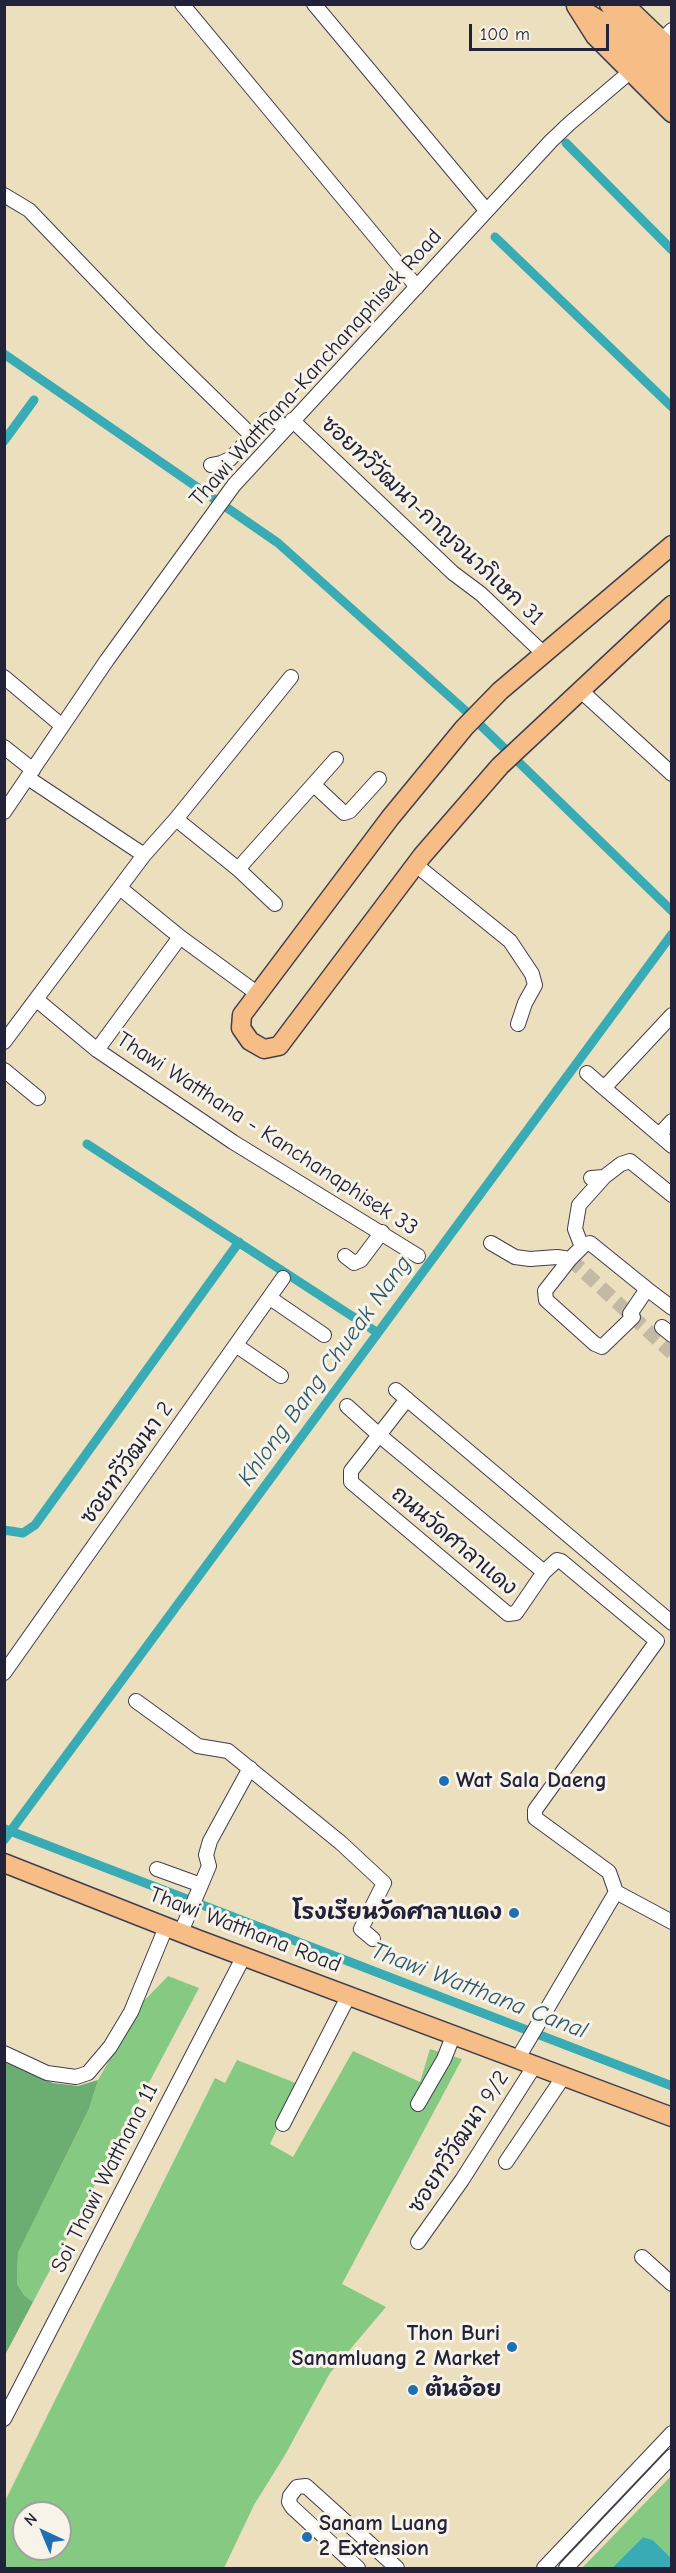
<!DOCTYPE html>
<meta charset="utf-8">
<style>
body{margin:0}
#map{position:relative;width:676px;height:2573px;overflow:hidden;background:#ecdfbd;font-family:"Comic Neue",sans-serif}
canvas{display:block}
.frame{position:absolute;inset:0;border:6px solid #22223b;pointer-events:none}
.north{position:absolute;left:12px;top:2501px;width:60px;height:60px;box-sizing:border-box;background:#f7f3e8;border:2px solid #a29fa3;border-radius:50%;rotate:316deg;font-size:16px;font-weight:700;line-height:24px;text-align:center;color:#22223b}
.north::after{content:'';display:block;margin:auto;width:21px;height:27px;background:#1f6fb2;clip-path:polygon(50% 0,100% 100%,50% 72%,0 100%)}
.scale{position:absolute;left:469px;top:24px;width:140px;height:27px;box-sizing:border-box;border:3px solid #22223b;border-top:0;padding-left:8px;font-size:18px;line-height:21px;white-space:nowrap;color:#22223b;-webkit-text-stroke:4px #f7f3e8;paint-order:stroke}
</style>
<div id="map">
<canvas width="676" height="2573"></canvas>
<div class="frame"></div>
<div class="north">N</div>
<div class="scale">100 m</div>
</div>
<script>
const c = document.querySelector('canvas').getContext('2d');
c.lineJoin = 'round';
function fillPath(path, color) {
  c.fillStyle = color;
  c.fill(path, 'evenodd');
}
function shape(rows) {
  const path = new Path2D();
  for (const r of rows) {
    path.moveTo(r[0], r[1]);
    for (let i = 2; i < r.length; i += 2) path.lineTo(r[i], r[i + 1]);
  }
  return path;
}
function stroke(path, color, width, dash) {
  c.strokeStyle = color;
  c.lineWidth = width;
  c.lineCap = dash ? 'butt' : 'round';
  c.setLineDash(dash || []);
  c.stroke(path);
}
function write(font, color, halo, rows, align = 'center') {
  c.font = font + ' "Comic Neue","Playpen Sans Thai",sans-serif';
  c.lineWidth = 6;
  c.setLineDash([]);
  c.textBaseline = 'middle';
  c.strokeStyle = halo;
  c.fillStyle = color;
  for (const [text, x, y, turn = 0] of rows) {
    c.save();
    c.translate(x, y);
    c.rotate((+turn || 0) * Math.PI / 180);
    c.textAlign = isNaN(turn) ? turn : align;
    if (halo) c.strokeText(text, 0, 0);
    c.fillText(text, 0, 0);
    c.restore();
  }
}
const green = shape([
 [168,1976,199,1988,33,2302,24,2295,17,2284,18,2253,89,2109,98,2080,142,2003],
 [430,2049,462,2059,342,2284,386,2307,330,2373,285,2455,254,2505,224,2568,5,2568,4,2503,215,2078,225,2083,237,2060,298,2084,270,2144,293,2157,353,2051,420,2082],
 [24,2513,60,2513,60,2549,24,2549],
 [671,2476,671,2558,653,2540,643,2537,612,2568,582,2568]
]);
const forest = shape([
 [5,2062,53,2083,78,2086,98,2080,89,2109,18,2253,17,2284,24,2295,33,2302,5,2355]
]);
const water = shape([
 [643,2537,653,2540,671,2558,671,2568,612,2568]
]);
const canal = shape([
 [566,143,672,250],
 [495,237,672,407],
 [4,354,278,543,468,713,672,911],
 [4,441,34,400],
 [87,1144,378,1333],
 [4,1530,23,1533,35,1525,239,1242],
 [5,1829,672,2086],
 [4,1840,672,934]
]);
const minorTunnel = shape([
 [570,1259,672,1353]
]);
const minor = shape([
 [182,4,417,287],
 [314,4,486,210],
 [662,40,672,30],
 [4,195,29,210,152,338,251,435],
 [292,420,453,573,481,594,544,654],
 [211,465,221,463,230,459,267,420,274,420,286,427],
 [4,677,61,725],
 [580,690,672,774],
 [4,747,33,770],
 [28,778,144,855],
 [314,785,344,813,350,811,379,779],
 [4,812,107,660,234,485,551,141,570,123,631,71],
 [176,819,238,869,275,904],
 [416,865,510,941,532,974,535,985,525,1003,518,1024],
 [238,869,336,759],
 [120,888,180,937,258,994],
 [37,1000,97,1050,233,1142,418,1256],
 [672,1015,604,1088,672,1146],
 [4,1042,144,855,176,819,291,677],
 [97,1050,180,937],
 [4,1070,38,1098],
 [587,1073,604,1088],
 [659,1135,672,1121],
 [591,1178,604,1177,621,1164,630,1161,672,1195],
 [491,1243,515,1257,530,1259,557,1257,570,1259],
 [582,1247,575,1229,579,1205,604,1177],
 [345,1256,354,1263,361,1260,382,1232],
 [647,1289,672,1308],
 [270,1298,324,1335],
 [630,1314,647,1289,590,1243,584,1245,570,1259,545,1291,546,1300,595,1344,602,1347,633,1317],
 [662,1327,672,1335],
 [237,1346,281,1376],
 [396,1390,672,1623],
 [407,1399,379,1435,544,1572],
 [347,1406,379,1435,351,1471,351,1482,508,1614,516,1613,544,1572,557,1560,561,1561,657,1641,535,1810,535,1818,609,1872,616,1892,672,1922],
 [4,1673,283,1278],
 [136,1701,198,1746,228,1751,341,1843,384,1883,361,1929,373,1939],
 [157,1869,201,1885],
 [181,1932,209,1866,206,1855,210,1841,250,1768],
 [4,2053,47,2073,76,2077,88,2073,110,2047,131,2012,166,1927],
 [518,2058,616,1892],
 [418,2104,444,2059,454,2034],
 [283,2124,349,1995],
 [506,2162,564,2076],
 [418,2242,462,2180,535,2065],
 [642,2257,672,2284],
 [4,2419,244,1956],
 [358,2568,292,2507,289,2502,290,2496,297,2487,306,2486,397,2568],
 [544,2568,672,2433],
 [566,2568,672,2456]
]);
const major = shape([
 [609,4,617,16,672,73],
 [624,4,672,50],
 [576,6,595,36,672,113],
 [581,9,607,25,672,94],
 [672,545,500,691,464,728,390,818,242,1015,241,1028,250,1041,264,1049,279,1046,422,856,500,766,672,605],
 [4,1863,197,1939,672,2117]
]);
const markers = [
 [444,1781,6,"#1f6fb2"],
 [514,1913,6,"#1f6fb2"],
 [512,2347,6,"#1f6fb2"],
 [413,2390,6,"#1f6fb2"],
 [307,2537,6,"#1f6fb2"]
];
const streetNames = [
 ["Thawi Watthana-Kanchanaphisek Road",316,368,-48],
 ["ซอยทวีวัฒนา-กาญจนาภิเษก 31",432,521,43],
 ["Thawi Watthana - Kanchanaphisek 33",267,1134,33],
 ["ซอยทวีวัฒนา 2",127,1463,-55],
 ["ถนนวัดศาลาแดง",454,1541,40],
 ["Thawi Watthana Road",245,1930,21],
 ["ซอยทวีวัฒนา 9/2",459,2142,-57],
 ["Soi Thawi Watthana 11",105,2178,-63]
];
const poiNames = [
 ["Wat Sala Daeng",456,1781],
 ["โรงเรียนวัดศาลาแดง",502,1913,"right"],
 ["Thon Buri",500,2334,"right"],
 ["Sanamluang 2 Market",500,2359,"right"],
 ["ต้นอ้อย",425,2390],
 ["Sanam Luang",319,2524],
 ["2 Extension",319,2549]
];
const waterNames = [
 ["Khlong Bang Chueak Nang",325,1371,-54],
 ["Thawi Watthana Canal",479,1991,21]
];
fillPath(green, '#85c983');
fillPath(forest, '#6cad71');
fillPath(water, '#39abb4');
stroke(canal, '#39abb4', 9);
stroke(minorTunnel, '#c4b9a3', 14, [14, 7]);
stroke(minor, '#403e4e', 16);
stroke(major, '#403e4e', 21);
stroke(minor, '#fff', 14);
stroke(major, '#f6be86', 18);
for (const [x, y, r, color] of markers) {
  const dot = new Path2D();
  dot.arc(x, y, r, 0, 2 * Math.PI);
  c.fillStyle = color;
  c.fill(dot);
  stroke(dot, '#f7f3e8', 2);
}
write('22px', '#22223b', '#f7f3e8', streetNames);
write('bold 22px', '#22223b', '#f7f3e8', poiNames, 'left');
write('italic 24px', '#2b596b', '#f7f3e8', waterNames);
</script>
